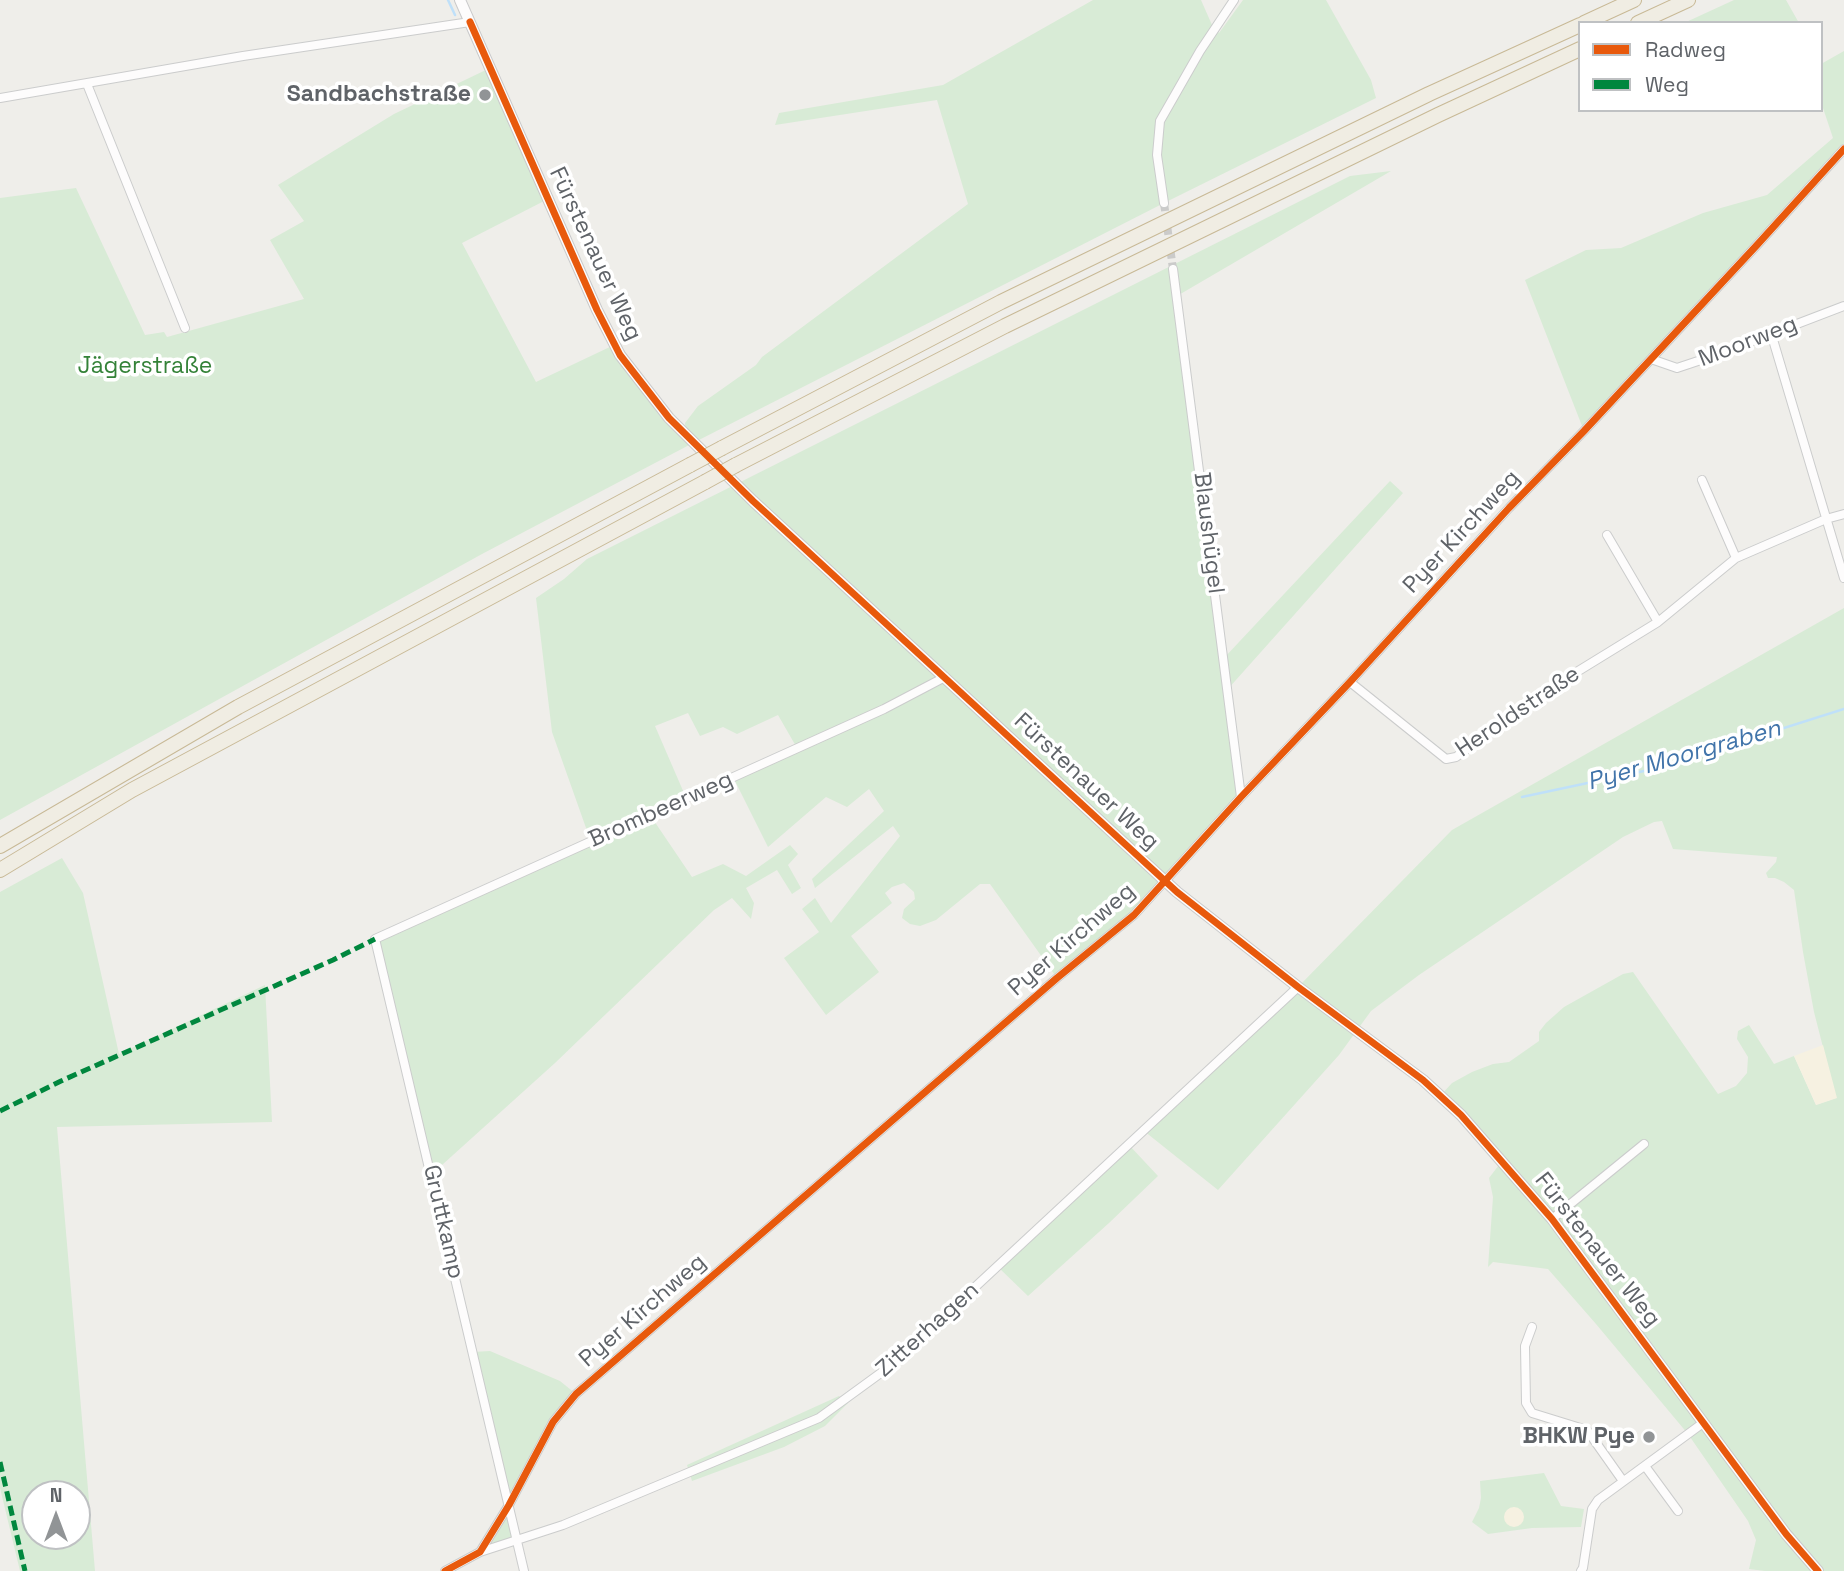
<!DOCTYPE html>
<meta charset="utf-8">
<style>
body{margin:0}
#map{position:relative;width:1844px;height:1571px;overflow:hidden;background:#efeeea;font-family:"Space Grotesk",sans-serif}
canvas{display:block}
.legend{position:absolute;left:1578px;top:21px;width:245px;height:91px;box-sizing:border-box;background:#fff;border:2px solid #bfc1c3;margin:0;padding:9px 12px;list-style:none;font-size:21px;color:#5f6368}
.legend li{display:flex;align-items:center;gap:14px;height:35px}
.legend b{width:35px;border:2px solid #bfc1c3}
.north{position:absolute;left:21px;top:1480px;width:70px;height:70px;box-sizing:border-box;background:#fff;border:2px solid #bfc1c3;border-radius:50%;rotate:0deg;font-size:19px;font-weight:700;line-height:28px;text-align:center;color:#5f6368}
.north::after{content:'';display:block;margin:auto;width:24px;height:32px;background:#919496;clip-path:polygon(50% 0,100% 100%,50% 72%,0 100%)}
</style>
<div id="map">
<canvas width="1844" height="1571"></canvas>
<ul class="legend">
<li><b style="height:9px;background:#e8590c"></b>Radweg</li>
<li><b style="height:9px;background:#00873e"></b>Weg</li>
</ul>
<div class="north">N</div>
</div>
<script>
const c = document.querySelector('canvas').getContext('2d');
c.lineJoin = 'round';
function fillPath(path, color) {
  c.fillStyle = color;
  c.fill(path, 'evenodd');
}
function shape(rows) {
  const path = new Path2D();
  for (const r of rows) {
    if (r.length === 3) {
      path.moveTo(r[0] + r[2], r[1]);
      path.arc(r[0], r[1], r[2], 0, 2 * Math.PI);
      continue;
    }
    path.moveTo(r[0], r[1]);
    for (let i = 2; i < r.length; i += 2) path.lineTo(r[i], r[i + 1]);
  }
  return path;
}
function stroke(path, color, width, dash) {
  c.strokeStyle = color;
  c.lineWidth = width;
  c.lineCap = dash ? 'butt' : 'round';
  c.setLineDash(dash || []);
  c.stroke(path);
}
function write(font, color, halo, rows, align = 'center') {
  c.font = font + ' "Space Grotesk",sans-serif';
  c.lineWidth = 7;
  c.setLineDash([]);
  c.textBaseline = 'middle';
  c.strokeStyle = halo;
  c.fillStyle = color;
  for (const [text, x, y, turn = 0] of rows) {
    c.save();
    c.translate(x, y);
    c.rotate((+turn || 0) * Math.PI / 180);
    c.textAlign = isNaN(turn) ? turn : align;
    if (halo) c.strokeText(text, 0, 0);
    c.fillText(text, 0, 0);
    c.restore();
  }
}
const green = shape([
 [1093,0,1201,0,1212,25,1219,33,1243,0,1326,0,1371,80,1376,98,1164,203,693,443,482,554,0,820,0,198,76,188,145,335,164,332,167,337,304,299,270,240,304,221,278,185,394,114,490,68,548,199,462,243,536,382,614,345,686,435,685,423,698,406,756,365,762,357,968,204,937,100,775,125,779,113,943,85],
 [1734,0,1786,0,1799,23,1684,23],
 [1844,51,1844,155,1838,155,1584,431,1525,280,1586,250,1621,248,1703,213,1767,195,1833,138,1821,102,1821,64],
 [1391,171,1177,296,1224,658,1390,481,1403,493,1227,690,1241,797,1160,888,1057,978,990,884,980,884,936,920,920,926,910,924,902,918,904,909,915,899,914,892,904,883,892,887,885,893,892,903,851,936,879,972,826,1015,784,958,819,932,802,909,815,898,831,923,900,836,893,826,815,888,812,879,884,811,869,789,847,807,826,797,768,847,733,777,797,748,778,715,737,734,723,727,700,736,688,713,655,726,684,793,646,809,692,877,723,864,746,876,790,845,798,854,788,865,801,888,792,894,777,870,746,888,754,903,751,919,732,898,714,910,555,1063,432,1174,378,941,591,842,552,732,536,598,564,579,587,559,1350,176],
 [1844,608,1844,1571,1765,1571,1749,1569,1756,1540,1748,1521,1688,1434,1596,1324,1548,1269,1493,1262,1488,1267,1493,1197,1489,1178,1502,1161,1440,1096,1452,1083,1472,1072,1493,1064,1509,1062,1539,1041,1539,1032,1546,1023,1564,1007,1623,974,1633,972,1718,1094,1736,1086,1747,1073,1748,1057,1737,1039,1738,1031,1749,1025,1774,1064,1794,1056,1816,1105,1836,1098,1814,1012,1803,952,1794,890,1784,882,1775,878,1768,878,1766,873,1776,862,1777,857,1673,849,1662,821,1654,822,1623,837,1419,975,1371,1011,1339,1055,1218,1190,1144,1131,1129,1145,1158,1176,1109,1223,1028,1296,998,1267,1298,987,1452,830],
 [62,858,83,893,119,1054,265,985,272,1122,57,1127,95,1571,20,1571,0,1488,0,892],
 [77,1494,77,1536,35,1536,35,1494],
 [490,1351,560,1381,576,1394,553,1422,509,1505,516,1541,480,1552,509,1505,473,1352],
 [839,1396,848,1403,825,1426,784,1447,692,1481,687,1465],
 [1544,1473,1561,1506,1584,1509,1581,1527,1532,1528,1488,1534,1472,1522,1479,1508,1481,1498,1480,1481]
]);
const sand = shape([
 [1823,1045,1837,1098,1816,1105,1794,1056],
 [1514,1517,10]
]);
const stream = shape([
 [448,0,455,15],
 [1522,797,1658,768,1844,709]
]);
const streetTunnel = shape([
 [1164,203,1173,269]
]);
const street = shape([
 [87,84,185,328],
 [0,98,243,56,470,22],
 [1164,203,1157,155,1160,121,1200,51,1234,0],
 [1173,269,1241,797],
 [1771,333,1844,578],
 [1651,359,1677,368,1716,355,1844,306],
 [1702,480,1736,558],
 [1607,535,1658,622],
 [1350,682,1446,759,1456,757,1549,689,1658,622,1736,558,1826,519,1844,514],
 [1552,1219,1644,1144],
 [1532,1327,1525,1346,1526,1403,1532,1413,1587,1430,1623,1481],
 [1645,1466,1678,1511],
 [480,1552,563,1525,819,1418,889,1367,1298,987],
 [445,1571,480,1552,509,1505,553,1422,576,1394,1057,978,1134,915,1241,797,1350,682,1509,508,1584,431,1757,245,1844,149],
 [524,1571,375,939,884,709,945,677],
 [1581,1571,1583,1568,1592,1509,1598,1500,1703,1423]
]);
const secondary = shape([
 [460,0,597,310,620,355,669,418,753,501,1177,892,1298,987,1423,1080,1461,1115,1552,1219,1786,1534,1818,1571]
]);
const highway = shape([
 [1584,23,1634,0],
 [1638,23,1688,0],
 [722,448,1001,302,1429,94,1580,25],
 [736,465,1005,326,1438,115,1580,49],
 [0,846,238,707,690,465],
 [0,870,132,790,705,482]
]);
const highwayBridge = shape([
 [690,465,722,448],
 [705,482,736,465]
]);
const quiet = shape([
 [0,1111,61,1081,333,960,375,939],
 [0,1462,25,1571]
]);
const cycleway = shape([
 [470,22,597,310,620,355,669,418,753,501,1177,892,1298,987,1423,1080,1461,1115,1552,1219,1786,1534,1818,1571],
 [445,1571,480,1552,509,1505,553,1422,576,1394,1057,978,1134,915,1241,797,1350,682,1509,508,1584,431,1757,245,1844,149]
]);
const markers = [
 [485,95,7,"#919496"],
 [1649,1437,7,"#919496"]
];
const poiNames = [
 ["Sandbachstraße",471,95],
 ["BHKW Pye",1635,1437]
];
const streetNames = [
 ["Fürstenauer Weg",595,254,65],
 ["Moorweg",1748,342,-21],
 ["Pyer Kirchweg",1462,532,-47],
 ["Blaushügel",1208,533,83],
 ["Heroldstraße",1518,712,-34],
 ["Fürstenauer Weg",1086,782,43],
 ["Brombeerweg",661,810,-24],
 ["Pyer Kirchweg",1072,940,-41],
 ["Gruttkamp",443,1222,77],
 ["Fürstenauer Weg",1597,1250,52],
 ["Pyer Kirchweg",643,1311,-41],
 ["Zitterhagen",928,1330,-42]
];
const parkNames = [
 ["Jägerstraße",145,367]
];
const waterNames = [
 ["Pyer Moorgraben",1684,756,-16]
];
fillPath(green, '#d8ebd6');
fillPath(sand, '#f6f1e1');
stroke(stream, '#bfe0f9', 2.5);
stroke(streetTunnel, '#cbcbca', 8, [8, 4]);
stroke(street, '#cbcccc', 10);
stroke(secondary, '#cacacb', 12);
stroke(highway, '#c8b996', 16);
stroke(street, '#fdfcfc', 8);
stroke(secondary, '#fdfcfc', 10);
stroke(highway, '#f0ede3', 14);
stroke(highwayBridge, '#c8b996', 16, []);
stroke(highwayBridge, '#f0ede3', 14);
stroke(quiet, '#00873e', 5, [10, 5]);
stroke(cycleway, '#e8590c', 7);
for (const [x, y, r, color] of markers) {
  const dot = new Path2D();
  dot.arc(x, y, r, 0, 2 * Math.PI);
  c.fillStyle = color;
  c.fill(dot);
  stroke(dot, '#fff', 2.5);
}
write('bold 23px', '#5f6368', '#fff', poiNames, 'right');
write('23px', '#5f6368', '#fff', streetNames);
write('23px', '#348238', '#fff', parkNames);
write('italic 24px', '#4174aa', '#fff', waterNames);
</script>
